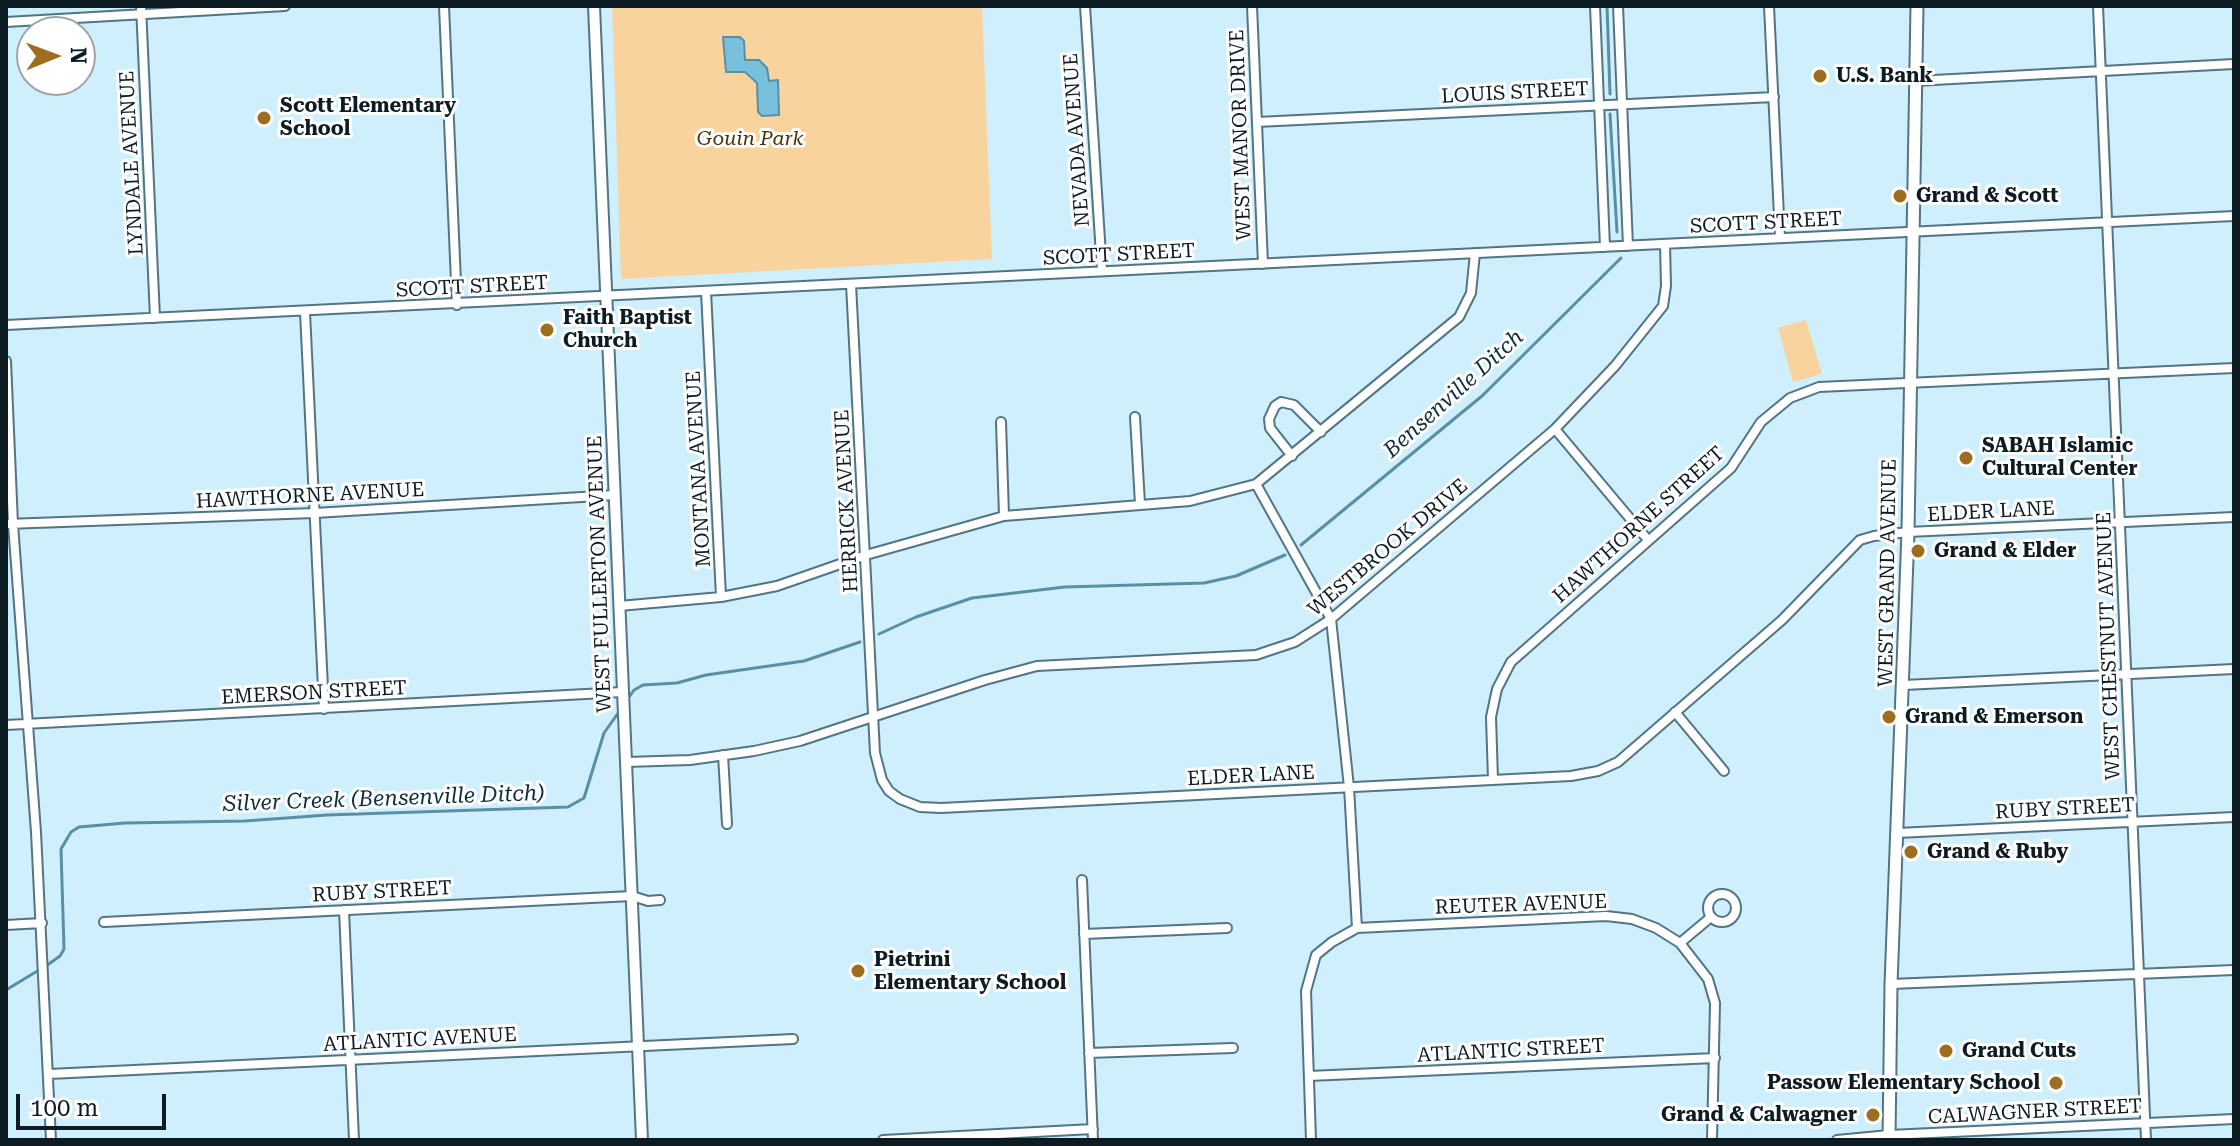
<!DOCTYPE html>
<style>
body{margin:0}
#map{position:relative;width:2240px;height:1146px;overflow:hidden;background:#d0effc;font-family:"Roboto Serif",serif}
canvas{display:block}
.frame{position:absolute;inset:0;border:8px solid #0d1c22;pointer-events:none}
.north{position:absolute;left:16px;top:16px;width:80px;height:80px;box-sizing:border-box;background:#fff;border:2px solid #9ea4a7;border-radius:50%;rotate:89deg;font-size:22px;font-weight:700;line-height:32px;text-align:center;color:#0d1c22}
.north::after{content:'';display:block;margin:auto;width:28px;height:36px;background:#9d6e20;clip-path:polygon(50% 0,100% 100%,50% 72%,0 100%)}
.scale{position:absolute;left:16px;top:1094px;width:150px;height:36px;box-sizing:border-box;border:4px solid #0d1c22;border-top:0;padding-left:10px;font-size:24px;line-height:28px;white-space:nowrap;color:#0d1c22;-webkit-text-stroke:6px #fff;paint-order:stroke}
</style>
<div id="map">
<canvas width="2240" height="1146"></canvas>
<div class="frame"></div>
<div class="north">N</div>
<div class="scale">100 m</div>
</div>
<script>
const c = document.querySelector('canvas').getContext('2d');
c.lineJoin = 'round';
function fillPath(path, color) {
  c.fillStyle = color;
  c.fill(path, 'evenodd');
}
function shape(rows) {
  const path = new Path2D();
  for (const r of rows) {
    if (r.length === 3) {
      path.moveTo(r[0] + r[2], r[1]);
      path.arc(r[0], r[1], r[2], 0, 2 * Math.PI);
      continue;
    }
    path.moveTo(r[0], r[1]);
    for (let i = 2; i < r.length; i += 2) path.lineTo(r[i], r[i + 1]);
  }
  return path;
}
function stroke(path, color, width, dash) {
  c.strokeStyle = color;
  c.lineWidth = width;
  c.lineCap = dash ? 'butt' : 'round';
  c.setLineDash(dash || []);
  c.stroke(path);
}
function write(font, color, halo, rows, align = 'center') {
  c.font = font + ' "Roboto Serif",serif';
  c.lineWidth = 6;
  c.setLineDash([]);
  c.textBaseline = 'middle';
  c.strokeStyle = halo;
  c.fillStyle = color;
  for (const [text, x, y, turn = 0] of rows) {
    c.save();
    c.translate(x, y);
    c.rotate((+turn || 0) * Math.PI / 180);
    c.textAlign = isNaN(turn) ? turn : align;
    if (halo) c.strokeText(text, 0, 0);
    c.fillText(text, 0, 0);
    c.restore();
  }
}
const green = shape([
 [612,6,982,6,992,259,621,279],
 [1806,320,1822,374,1793,382,1778,328]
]);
const water = shape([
 [723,37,740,37,744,41,745,60,759,60,767,68,769,81,778,80,779,115,762,116,758,112,757,83,745,72,726,72,723,37]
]);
const stream = shape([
 [1607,6,1610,94],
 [1610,114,1617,232],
 [1301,545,1482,396,1621,258],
 [879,634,916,617,972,598,1065,587,1204,583,1236,576,1285,555],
 [627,700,634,690,643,685,677,683,706,675,804,661,860,642],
 [46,966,60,956,64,949,61,849,71,832,79,827,125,823,245,821,327,815,568,807,584,798,604,733,621,709],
 [6,990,39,970]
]);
const minor = shape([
 [141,6,155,318],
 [444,6,457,305],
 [1085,6,1102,271],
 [1252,6,1263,264],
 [1595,6,1605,247],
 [1618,6,1628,246],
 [1769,6,1780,238],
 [2098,6,2146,1140],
 [6,22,285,6],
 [1915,81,2234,64],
 [1257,122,1774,97],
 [851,284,875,753,882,780,889,791,900,799,920,807,941,808,1571,776,1598,771,1618,762,1782,620,1860,540,1874,536,1908,532,2234,517],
 [706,291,721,597],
 [305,312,324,709],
 [6,325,2234,216],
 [6,361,13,524,36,832,51,1140],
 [1135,417,1140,504],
 [1001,422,1004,516],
 [1555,429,1648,540],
 [1292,456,1270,428,1269,419,1275,406,1281,402,1294,405,1321,432],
 [1256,484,1331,619,1349,787,1357,928],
 [6,524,315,513,615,495],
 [619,606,721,597,777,586,866,555,1004,516,1190,501,1256,484,1459,317,1471,293,1475,253],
 [1904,685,2234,669],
 [1675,712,1724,771],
 [6,725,623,692],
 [723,755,727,824],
 [626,762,690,760,754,751,800,741,985,680,1037,666,1256,655,1295,642,1331,619,1555,429,1615,366,1663,306,1666,286,1665,244],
 [1493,780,1491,717,1497,689,1511,662,1731,468,1761,422,1790,398,1819,387,2234,368],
 [1897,833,2234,817],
 [1082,880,1093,1140],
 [1722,908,14],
 [344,910,354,1140],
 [104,922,632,896,648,901,660,900],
 [6,925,42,923],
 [1084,934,1227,928],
 [1680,943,1711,917],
 [1891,984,2234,970],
 [1089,1053,1233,1048],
 [49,1074,793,1039],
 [1309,1076,1715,1058],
 [883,1140,1093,1129],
 [1311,1140,1306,991,1316,955,1332,942,1357,928,1606,916,1632,919,1656,928,1680,943,1708,979,1715,1003,1712,1140],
 [1837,1140,1889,1135,2234,1119]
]);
const tertiary = shape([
 [594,6,642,1140]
]);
const secondary = shape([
 [1889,1140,1891,984,1908,532,1917,6]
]);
const markers = [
 [1820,76,8,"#9d6e20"],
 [264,118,8,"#9d6e20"],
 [1900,196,8,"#9d6e20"],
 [547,330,8,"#9d6e20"],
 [1966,458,8,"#9d6e20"],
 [1918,551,8,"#9d6e20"],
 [1889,717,8,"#9d6e20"],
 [1911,852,8,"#9d6e20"],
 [858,971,8,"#9d6e20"],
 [1946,1051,8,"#9d6e20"],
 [2056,1083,8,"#9d6e20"],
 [1873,1115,8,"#9d6e20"]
];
const poiNames = [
 ["U.S. Bank",1836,76],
 ["Scott Elementary",280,106],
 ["School",280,129],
 ["Grand & Scott",1916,196],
 ["Faith Baptist",563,318],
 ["Church",563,341],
 ["SABAH Islamic",1982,446],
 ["Cultural Center",1982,469],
 ["Grand & Elder",1934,551],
 ["Grand & Emerson",1905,717],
 ["Grand & Ruby",1927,852],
 ["Pietrini",874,960],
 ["Elementary School",874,983],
 ["Grand Cuts",1962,1051],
 ["Passow Elementary School",2040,1083,"right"],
 ["Grand & Calwagner",1857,1115,"right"]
];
const streetNames = [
 ["LOUIS STREET",1515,93,-3],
 ["WEST MANOR DRIVE",1241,135,-92],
 ["NEVADA AVENUE",1077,140,-94],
 ["LYNDALE AVENUE",132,163,-93],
 ["SCOTT STREET",1766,223,-3],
 ["SCOTT STREET",1119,255,-3],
 ["SCOTT STREET",472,287,-3],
 ["MONTANA AVENUE",699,469,-93],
 ["HAWTHORNE AVENUE",310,496,-3],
 ["HERRICK AVENUE",847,501,-93],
 ["ELDER LANE",1991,512,-3],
 ["HAWTHORNE STREET",1639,525,-42],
 ["WESTBROOK DRIVE",1388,548,-40],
 ["WEST GRAND AVENUE",1888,573,-89],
 ["WEST FULLERTON AVENUE",600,574,-92],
 ["WEST CHESTNUT AVENUE",2109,646,-92],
 ["EMERSON STREET",314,693,-3],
 ["ELDER LANE",1251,776,-3],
 ["RUBY STREET",2065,809,-3],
 ["RUBY STREET",382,892,-3],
 ["REUTER AVENUE",1521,905,-2],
 ["ATLANTIC AVENUE",420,1040,-3],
 ["ATLANTIC STREET",1511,1051,-3],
 ["CALWAGNER STREET",2035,1112,-3]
];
const parkNames = [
 ["Gouin Park",750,139]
];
const waterNames = [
 ["Bensenville Ditch",1454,394,-42],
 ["Silver Creek (Bensenville Ditch)",384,799,-2]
];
fillPath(green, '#f8d39e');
fillPath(water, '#79c0dd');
stroke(water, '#598fa5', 2);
stroke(stream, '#598fa5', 3);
stroke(minor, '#527584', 12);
stroke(tertiary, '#527584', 14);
stroke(secondary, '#527584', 15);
stroke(minor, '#fff', 8);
stroke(tertiary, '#fff', 10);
stroke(secondary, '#fff', 11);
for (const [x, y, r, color] of markers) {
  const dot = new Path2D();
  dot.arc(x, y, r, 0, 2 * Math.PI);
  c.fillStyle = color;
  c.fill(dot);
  stroke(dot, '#fff', 3);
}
write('bold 20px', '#0d1c22', '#fff', poiNames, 'left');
write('20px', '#0d1c22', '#fff', streetNames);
write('italic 20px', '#4a3004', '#fff', parkNames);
write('italic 22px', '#0c2e3b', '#fff', waterNames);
</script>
